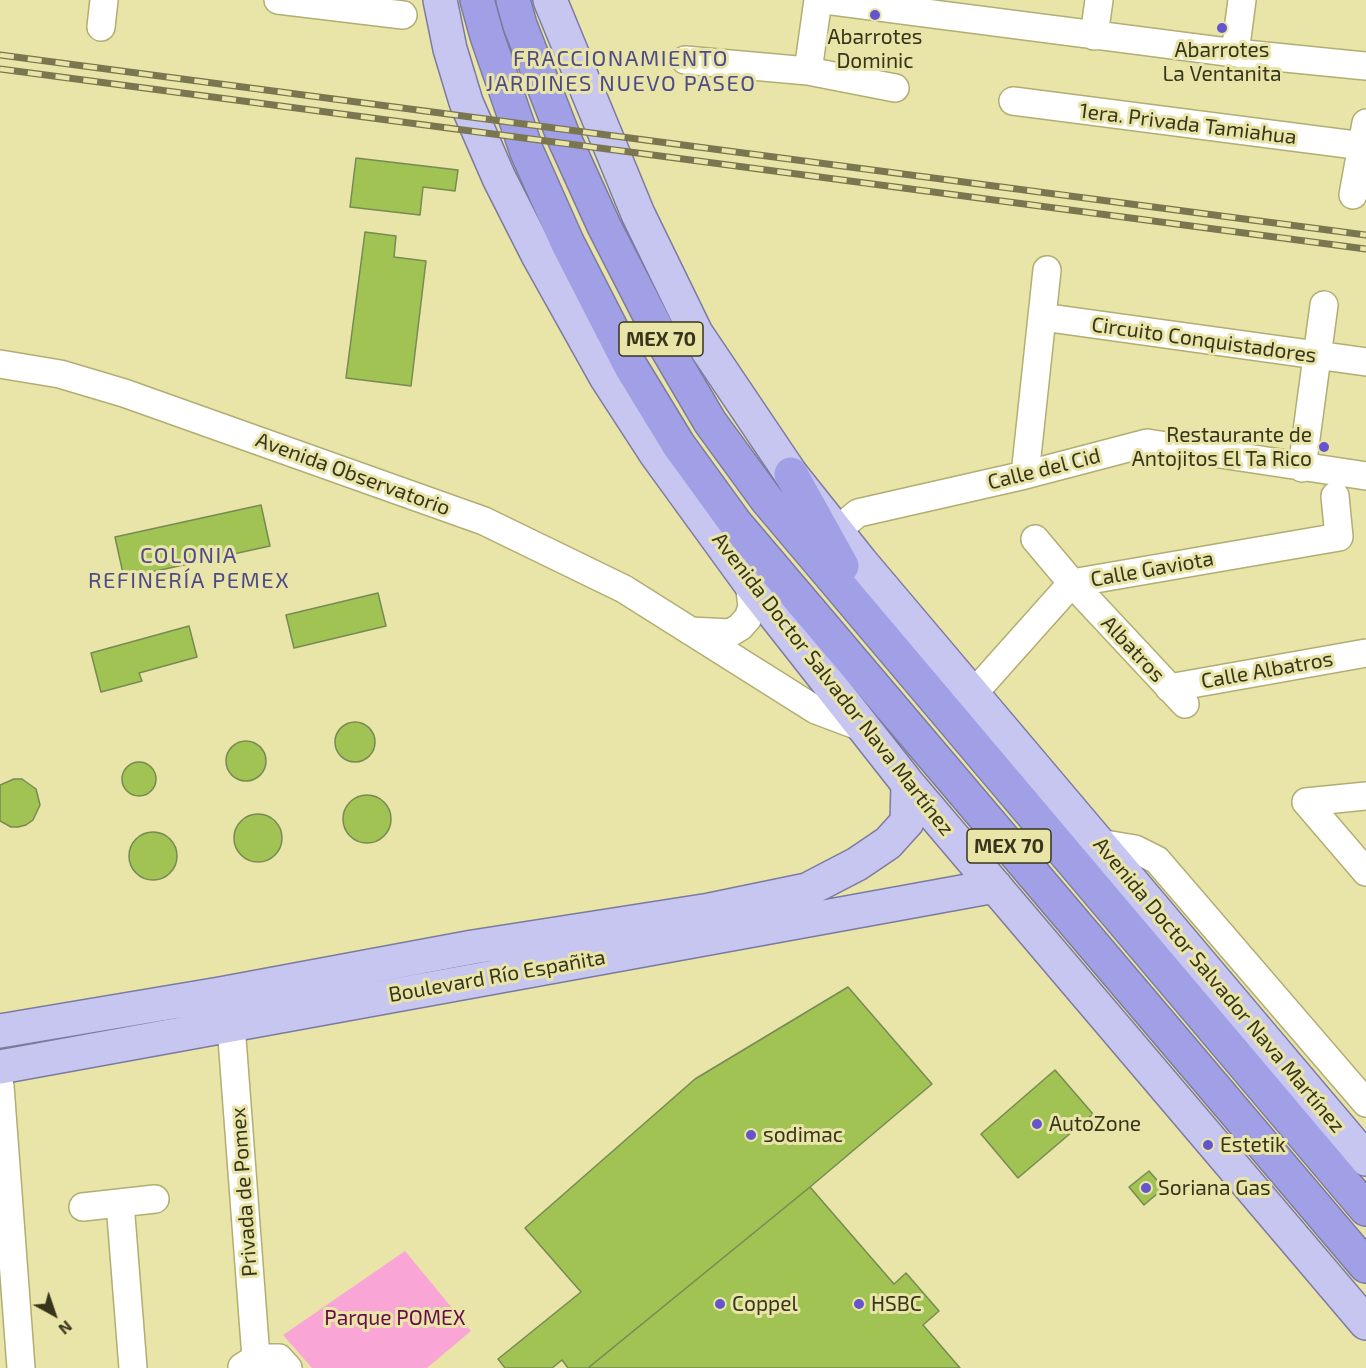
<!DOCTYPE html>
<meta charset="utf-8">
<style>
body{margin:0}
#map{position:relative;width:1366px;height:1368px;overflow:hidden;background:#e9e4a7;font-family:"Exo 2",sans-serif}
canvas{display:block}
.north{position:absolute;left:24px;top:1284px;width:60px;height:60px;-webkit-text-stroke:4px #e9e4a7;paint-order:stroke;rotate:140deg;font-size:16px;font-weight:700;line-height:24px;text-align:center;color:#37351c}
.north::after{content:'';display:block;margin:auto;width:21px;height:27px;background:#37351c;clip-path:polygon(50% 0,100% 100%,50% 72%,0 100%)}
</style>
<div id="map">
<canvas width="1366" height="1368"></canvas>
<div class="north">N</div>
</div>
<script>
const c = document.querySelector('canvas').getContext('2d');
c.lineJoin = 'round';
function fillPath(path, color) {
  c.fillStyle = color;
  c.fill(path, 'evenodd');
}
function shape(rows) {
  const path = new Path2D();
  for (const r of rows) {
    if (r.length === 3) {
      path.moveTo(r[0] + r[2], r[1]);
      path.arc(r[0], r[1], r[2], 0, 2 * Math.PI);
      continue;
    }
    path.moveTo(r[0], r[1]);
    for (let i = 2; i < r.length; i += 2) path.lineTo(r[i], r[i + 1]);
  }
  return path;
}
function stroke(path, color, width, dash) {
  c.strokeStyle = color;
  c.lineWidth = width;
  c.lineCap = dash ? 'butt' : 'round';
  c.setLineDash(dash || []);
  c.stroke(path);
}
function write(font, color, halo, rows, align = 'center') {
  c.font = font + ' "Exo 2",sans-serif';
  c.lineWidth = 6;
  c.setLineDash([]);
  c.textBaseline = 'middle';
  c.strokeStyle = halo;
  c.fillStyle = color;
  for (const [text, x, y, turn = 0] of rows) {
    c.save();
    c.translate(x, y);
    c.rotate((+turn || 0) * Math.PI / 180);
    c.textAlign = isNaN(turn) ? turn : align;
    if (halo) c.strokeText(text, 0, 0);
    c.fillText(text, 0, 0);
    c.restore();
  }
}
const green = shape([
 [405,1251,471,1331,427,1368,312,1368,283,1335]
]);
const building = shape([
 [356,158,458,170,455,191,423,187,420,215,350,207,356,158],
 [365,232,396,236,394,257,426,261,411,386,346,378,365,232],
 [261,505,270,546,124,578,115,537,261,505],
 [378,593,386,626,294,648,286,615,378,593],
 [189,626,197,657,139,673,142,681,101,692,91,653,189,626],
 [355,742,20],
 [246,761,20],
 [139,779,17],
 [14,779,22,779,36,789,40,805,33,820,26,825,18,827,11,827,0,821,0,785,14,779],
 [367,819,24],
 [258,838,24],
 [153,856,24],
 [848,987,932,1084,810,1187,588,1368,568,1368,562,1360,552,1368,505,1368,498,1359,581,1292,525,1228,695,1079,848,987],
 [1055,1070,1093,1114,1018,1178,981,1134,1055,1070],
 [1149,1171,1164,1188,1144,1205,1129,1187,1149,1171],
 [810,1187,894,1284,906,1273,939,1311,923,1325,960,1368,588,1368,810,1187]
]);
const minor = shape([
 [278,0,403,15],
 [825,0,1235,53,1366,66],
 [101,27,104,0],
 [1094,36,1099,0],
 [1235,53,1242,0],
 [685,60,808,71,895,88],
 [808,71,818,0],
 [1013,101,1363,146],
 [1353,195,1366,123],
 [1042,317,1366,362],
 [0,364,60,374,124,393,484,521,624,589,816,710,864,728],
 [1302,468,1324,305],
 [1025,475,1047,270],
 [836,531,858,513,1025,475,1147,443,1366,476],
 [1035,539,1072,583,1185,704],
 [690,631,730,633,740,627,748,618,752,607,749,582],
 [1169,688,1366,653],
 [973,694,1072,583,1339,537,1335,496],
 [1306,802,1366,872],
 [1306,802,1366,796],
 [1099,843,1135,849,1157,860,1366,1103],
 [231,1025,256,1358],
 [0,1086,21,1368],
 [120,1203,133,1368],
 [83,1207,155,1199],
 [242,1367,256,1358,279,1358,288,1368]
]);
const major = shape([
 [440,0,450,49,466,102,499,178,539,257,606,377,656,454,749,582,908,784,1366,1323],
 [550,0,638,214,696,333,791,474,861,562,1366,1159],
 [0,1031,220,994,473,947,710,910,807,890,857,864,888,843,907,822,908,784],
 [0,1067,995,886]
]);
const highway = shape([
 [477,0,487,36,527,152,568,244,631,367,678,444,736,524,1366,1266],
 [513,0,520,25,564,138,604,226,666,347,710,422,767,500,1366,1209],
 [791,474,842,566]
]);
const rail = shape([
 [0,55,1366,235],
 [0,69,1366,249]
]);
const markers = [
 [875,15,6,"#6454cd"],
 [1222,28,6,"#6454cd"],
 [1324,447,6,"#6454cd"],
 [1037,1124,6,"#6454cd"],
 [751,1135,6,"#6454cd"],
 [1208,1145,6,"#6454cd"],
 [1146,1188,6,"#6454cd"],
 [720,1304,6,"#6454cd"],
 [859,1304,6,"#6454cd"]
];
const shields = [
 [661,339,84],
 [1009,846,84]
];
const shieldNames = [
 ["MEX 70",661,339],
 ["MEX 70",1009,846]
];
const poiNames = [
 ["Abarrotes",875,37,"center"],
 ["Dominic",875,61,"center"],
 ["Abarrotes",1222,50,"center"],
 ["La Ventanita",1222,74,"center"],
 ["Restaurante de",1312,435,"right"],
 ["Antojitos El Ta Rico",1312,459,"right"],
 ["AutoZone",1049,1124],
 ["sodimac",763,1135],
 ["Estetik",1220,1145],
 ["Soriana Gas",1158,1188],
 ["Coppel",732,1304],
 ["HSBC",871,1304]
];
const streetNames = [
 ["1era. Privada Tamiahua",1188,124,7],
 ["Circuito Conquistadores",1204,340,8],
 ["Calle del Cid",1044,469,-14],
 ["Avenida Observatorio",353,474,20],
 ["Calle Gaviota",1152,569,-10],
 ["Albatros",1133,649,47],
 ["Calle Albatros",1267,670,-10],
 ["Avenida Doctor Salvador Nava Martínez",833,684,52],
 ["Boulevard Río Españita",497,976,-10],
 ["Avenida Doctor Salvador Nava Martínez",1219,985,50],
 ["Privada de Pomex",244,1192,-94]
];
const parkNames = [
 ["Parque POMEX",395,1318]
];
const neighbourhoodNames = [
 ["FRACCIONAMIENTO",621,59],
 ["JARDINES NUEVO PASEO",621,84],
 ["COLONIA",189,556],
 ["REFINERÍA PEMEX",189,581]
];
fillPath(green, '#f9a6d6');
fillPath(building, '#a0c353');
stroke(building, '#778a54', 1.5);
stroke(minor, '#b2ad72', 30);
stroke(major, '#7c7b9f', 36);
stroke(highway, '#7c7b9f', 36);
stroke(minor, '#fff', 27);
stroke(major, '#c7c6f0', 33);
stroke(highway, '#a1a0e6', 33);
stroke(rail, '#797650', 7);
stroke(rail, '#e9e4a7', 4.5, [14]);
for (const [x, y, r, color] of markers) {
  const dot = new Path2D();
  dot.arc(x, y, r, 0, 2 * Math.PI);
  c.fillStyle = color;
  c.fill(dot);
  stroke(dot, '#e9e4a7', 2);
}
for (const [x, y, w] of shields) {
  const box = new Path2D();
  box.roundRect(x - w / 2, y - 17, w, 34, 4.5);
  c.fillStyle = '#e9e4a7';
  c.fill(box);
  stroke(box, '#37351c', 1.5);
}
write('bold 20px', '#37351c', null, shieldNames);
write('21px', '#37351c', '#e9e4a7', poiNames, 'left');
write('21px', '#37351c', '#e9e4a7', streetNames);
write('21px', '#680a4c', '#e9e4a7', parkNames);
c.letterSpacing = '1.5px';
write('22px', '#4e4a88', '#e9e4a7', neighbourhoodNames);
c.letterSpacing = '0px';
</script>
